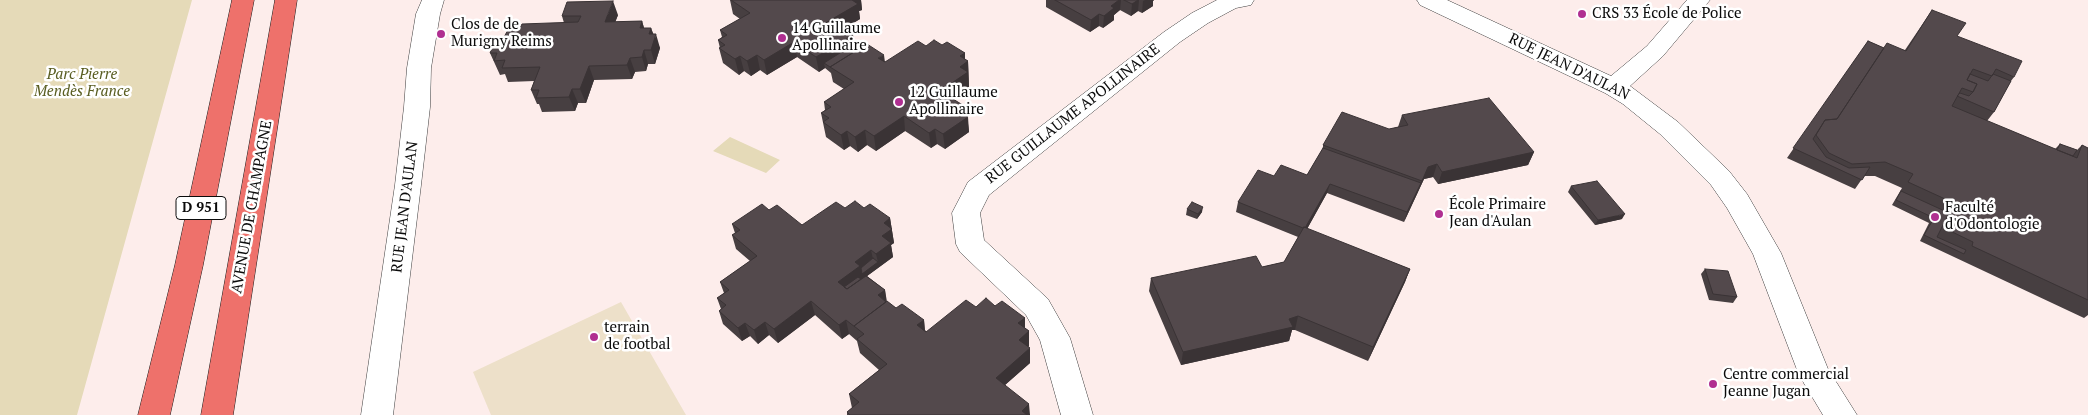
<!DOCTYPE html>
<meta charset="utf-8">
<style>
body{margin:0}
canvas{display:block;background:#fdedeb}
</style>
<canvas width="2088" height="415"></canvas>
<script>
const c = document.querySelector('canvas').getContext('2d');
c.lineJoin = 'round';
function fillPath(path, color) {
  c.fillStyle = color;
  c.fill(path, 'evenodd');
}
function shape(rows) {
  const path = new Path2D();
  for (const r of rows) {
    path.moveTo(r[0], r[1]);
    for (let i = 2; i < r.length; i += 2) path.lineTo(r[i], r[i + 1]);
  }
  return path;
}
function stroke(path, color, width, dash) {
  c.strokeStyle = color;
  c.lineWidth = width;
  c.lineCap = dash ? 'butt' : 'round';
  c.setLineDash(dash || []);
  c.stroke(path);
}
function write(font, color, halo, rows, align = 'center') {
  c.font = font + ' "PT Serif",serif';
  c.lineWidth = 5;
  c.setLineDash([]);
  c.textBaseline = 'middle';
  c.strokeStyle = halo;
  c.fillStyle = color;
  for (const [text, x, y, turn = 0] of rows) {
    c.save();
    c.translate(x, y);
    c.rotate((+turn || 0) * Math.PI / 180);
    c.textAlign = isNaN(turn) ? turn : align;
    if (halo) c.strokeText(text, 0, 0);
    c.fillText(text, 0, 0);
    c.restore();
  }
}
const green = shape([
 [0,0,192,0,77,415,0,415],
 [730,137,780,160,766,173,713,151]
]);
const pitch = shape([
 [621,302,686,415,491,415,473,372]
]);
const minor = shape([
 [422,0,444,0,440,14,431,68,430,107,421,185,393,415,361,415,395,185,404,107,407,68,416,14,422,0],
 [1217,0,1254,0,1251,5,1236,8,1208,23,1180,42,989,195,980,213,984,240,1048,299,1070,338,1093,415,1061,415,1040,340,1026,315,960,252,956,244,952,213,968,182,1164,32,1192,13,1217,0],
 [1417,0,1447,0,1611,76,1647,46,1687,0,1710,0,1663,56,1630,86,1678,122,1729,171,1747,194,1781,253,1828,369,1857,415,1823,415,1799,375,1753,254,1727,208,1711,185,1660,134,1623,104,1605,93,1420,5,1417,0]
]);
const primary = shape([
 [232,0,254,0,203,265,170,415,138,415,175,265,232,0],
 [275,0,297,0,233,415,201,415,275,0]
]);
const wall = shape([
 [730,0,861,0,862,10,859,11,860,19,843,29,853,35,855,50,853,51,885,62,926,46,942,45,965,53,965,60,968,61,969,87,952,99,966,107,969,132,945,149,937,144,931,148,905,131,876,151,867,145,858,152,850,146,844,150,826,137,821,113,825,110,824,102,844,89,833,82,831,73,825,68,819,72,797,57,767,75,760,70,751,76,744,71,739,75,723,63,719,48,720,48,718,40,722,37,720,30,740,19,733,14],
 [1046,0,1154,0,1153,1,1153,6,1142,13,1138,11,1131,16,1120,10,1114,15,1114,20,1103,28,1099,26,1090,32,1046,7],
 [1932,10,1957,36,2014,77,2011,81,1994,112,1987,121,2055,149,2060,144,2077,150,2082,145,2088,148,2088,315,2084,318,1920,241,1929,223,1892,205,1902,188,1875,176,1864,176,1855,189,1787,158,1868,41,1884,48,1905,50],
 [618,15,615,22,642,21,644,28,651,28,653,34,660,48,655,64,648,64,646,71,635,72,632,79,594,80,586,103,578,103,575,111,542,112,539,104,537,104,531,90,534,81,508,82,505,74,500,75,490,53,504,37,519,30,564,23,562,16],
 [1402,115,1534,152,1528,165,1438,184,1433,177,1424,179,1404,222,1327,193,1307,229,1410,269,1405,282,1368,361,1295,330,1292,330,1289,341,1181,365,1149,291,1151,278,1262,267,1284,262,1298,237,1236,212,1238,202,1274,176,1307,175,1323,148,1323,145,1398,127],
 [1571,186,1622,219,1595,225,1568,192],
 [845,208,864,208,890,218,894,243,891,245,893,257,867,276,885,290,886,301,896,308,924,320,925,330,927,332,976,307,995,306,1025,318,1025,328,1029,331,1029,346,1028,347,1030,363,1005,385,1030,415,847,415,847,412,852,408,849,394,879,370,860,353,857,341,849,334,842,339,815,315,778,343,769,335,758,344,750,336,742,341,723,324,719,311,721,309,717,298,724,293,720,282,750,261,736,249,732,235,735,233,732,224,769,210,802,225],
 [1187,209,1202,212,1197,219,1186,215],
 [1705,269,1737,297,1733,303,1709,300,1701,274]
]);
const shadedWall = shape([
 [851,0,861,0,862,10,859,11,860,19,822,42,815,29],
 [1119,0,1121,0,1120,10,1114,15,1114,20,1103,28,1104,16,1111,6],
 [1138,0,1139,0,1138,11,1131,16,1132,4],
 [1145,0,1154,0,1153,1,1153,6,1142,13,1143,1],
 [613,1,618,15,610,36,605,22],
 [1099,14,1099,26,1090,32,1091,20],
 [642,21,646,35,640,28],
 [651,28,655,38,656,34,660,48,655,64,651,50,649,34],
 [853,35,855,50,829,66,824,63,825,68,819,72,816,57],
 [794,42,797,57,767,75,764,60],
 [644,50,648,64,646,71,642,57],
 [965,53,965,63,968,61,969,87,942,106,940,91,960,56],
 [757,55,760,70,751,76,747,61],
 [884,55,886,70,878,58],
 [740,56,744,71,739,75,735,59],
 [630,58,635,72,632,79,627,65],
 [589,66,594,80,586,103,580,89],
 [572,89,578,103,575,111,569,97],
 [966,107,967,118,968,117,969,132,945,149,943,134,959,112],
 [904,116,905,131,876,151,874,136],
 [935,129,937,144,931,148,929,133],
 [865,130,867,145,858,152,855,137],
 [847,131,850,146,844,150,841,135],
 [1534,152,1528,165,1438,184,1442,172],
 [1437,164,1433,177,1424,179,1404,222,1407,212,1428,167],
 [1330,184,1327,193,1302,238,1305,229],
 [1203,207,1202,212,1197,219,1198,214],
 [1625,214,1622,219,1595,225,1598,220],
 [890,218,894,243,891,245,893,257,844,293,838,282,855,262,871,250,874,264,878,262,876,254,882,236,884,223],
 [1410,269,1405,282,1368,361,1373,347],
 [885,290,887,302,878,295],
 [811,301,815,315,778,343,774,329],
 [1298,316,1295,330,1292,330,1289,341,1181,365,1183,352,1289,319],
 [1025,318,1025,333,1018,323],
 [846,320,849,334,842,339,839,325],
 [924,320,925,335,917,325],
 [765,322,769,335,758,344,754,330],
 [745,323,750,336,742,341,738,328],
 [1029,331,1029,346,1020,355,1019,340],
 [1030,348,1030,363,997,392,996,378],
 [1029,404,1030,415,1022,415,1022,411]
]);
const building = shape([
 [731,0,852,0,858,4,815,29,823,34,838,25,853,35,816,57,794,42,764,60,757,55,747,61,740,56,735,59,719,48,725,45,718,40,727,35,720,30,750,13,731,0],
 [1055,0,1119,0,1111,6,1114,8,1104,16,1099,14,1091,20,1055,0],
 [1124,0,1138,0,1132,4,1124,0],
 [613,1,605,22,642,21,640,28,651,28,649,34,656,34,651,50,644,50,642,57,630,58,627,65,589,66,580,89,572,89,569,97,536,98,539,90,531,90,540,67,502,68,505,60,494,61,497,53,490,53,497,37,504,37,508,30,519,30,522,24,578,22,581,16,562,16,567,2,613,1],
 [1932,10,1966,23,1957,36,2022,61,2014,77,1996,69,1992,76,1973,69,1967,80,1977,84,1973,92,1962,88,1952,106,2077,158,2082,145,2088,148,2088,300,1972,246,1973,242,1944,228,1956,204,1908,182,1913,174,1885,162,1852,164,1829,153,1816,135,1825,120,1837,119,1887,43,1906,51,1932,10],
 [934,40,942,45,947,42,965,53,960,56,968,61,960,67,968,72,940,91,966,107,959,112,968,117,943,134,935,129,929,133,904,116,874,136,865,130,855,137,847,131,841,135,823,122,829,118,821,113,831,107,824,102,854,82,830,67,867,44,884,55,878,58,885,62,918,41,926,46,934,40],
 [1868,41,1884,48,1837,119,1825,120,1813,139,1826,157,1849,168,1870,167,1862,180,1793,148,1868,41],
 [848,48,854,52,830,67,824,63,848,48],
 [1970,74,1988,81,1993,74,2011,81,1994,112,1957,96,1960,93,1969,96,1973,92,1977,84,1967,80,1970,74],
 [1489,98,1534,152,1442,172,1437,164,1428,167,1422,181,1323,145,1342,112,1389,129,1408,125,1402,115,1489,98],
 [2060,144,2077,150,2073,156,2057,150,2060,144],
 [1323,148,1421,183,1407,212,1330,184,1305,228,1304,227,1303,228,1238,202,1258,170,1274,176,1281,165,1307,175,1323,148],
 [1597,181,1625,214,1598,220,1571,186,1597,181],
 [1901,191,1949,213,1937,237,1966,250,1964,254,1924,235,1934,218,1896,200,1901,191],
 [855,201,864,208,870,204,890,218,884,223,892,229,882,236,891,243,876,254,871,250,855,262,860,266,838,282,847,289,866,276,885,290,878,295,886,302,854,326,855,327,846,320,839,325,811,301,774,329,765,322,754,330,745,323,738,328,719,311,726,305,717,298,729,290,720,282,757,256,732,235,740,230,732,224,762,204,769,210,777,205,802,225,836,202,845,208,855,201],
 [1192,202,1203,207,1198,214,1187,209,1192,202],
 [1304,227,1410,269,1373,347,1298,316,1289,319,1293,327,1183,352,1151,278,1256,256,1262,267,1284,262,1304,227],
 [873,258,878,262,862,274,861,268,873,258],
 [1705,269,1728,271,1737,297,1713,294,1705,269],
 [858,277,861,279,847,289,844,287,858,277],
 [986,298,995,306,1002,301,1025,318,1018,323,1029,331,1019,340,1030,348,996,378,1029,404,1022,411,1027,415,850,415,847,412,859,402,849,394,887,364,857,339,864,334,854,326,887,301,896,308,902,304,924,320,917,325,926,332,966,300,976,307,986,298]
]);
const markers = [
 [1582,14,5,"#b02f91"],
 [441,34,5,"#b02f91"],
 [782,38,5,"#b02f91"],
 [899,102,5,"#b02f91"],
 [1439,214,5,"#b02f91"],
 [1935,217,5,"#b02f91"],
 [594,337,5,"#b02f91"],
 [1713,384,5,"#b02f91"]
];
const shields = [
 [201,208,50]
];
const shieldNames = [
 ["D 951",201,208]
];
const poiNames = [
 ["CRS 33 École de Police",1592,14],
 ["Clos de de",451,25],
 ["Murigny Reims",451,42],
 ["14 Guillaume",792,29],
 ["Apollinaire",792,46],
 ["12 Guillaume",909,93],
 ["Apollinaire",909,110],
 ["École Primaire",1449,205],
 ["Jean d'Aulan",1449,222],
 ["Faculté",1945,208],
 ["d'Odontologie",1945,225],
 ["terrain",604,328],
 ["de footbal",604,345],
 ["Centre commercial",1723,375],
 ["Jeanne Jugan",1723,392]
];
const streetNames = [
 ["RUE JEAN D'AULAN",1569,67,26],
 ["RUE GUILLAUME APOLLINAIRE",1073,114,-38],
 ["AVENUE DE CHAMPAGNE",252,207,-80],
 ["RUE JEAN D'AULAN",405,207,-83]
];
const parkNames = [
 ["Parc Pierre",82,75],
 ["Mendès France",82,92]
];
fillPath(green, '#e5dab8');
fillPath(pitch, '#ede0c9');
stroke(minor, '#3e3e3e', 1);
stroke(primary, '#1c1c1c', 1);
fillPath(minor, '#fff');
fillPath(primary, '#ee716b');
fillPath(wall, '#473f41');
fillPath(shadedWall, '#3a3335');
fillPath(building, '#53494c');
stroke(building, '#3a3335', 1);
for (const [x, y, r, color] of markers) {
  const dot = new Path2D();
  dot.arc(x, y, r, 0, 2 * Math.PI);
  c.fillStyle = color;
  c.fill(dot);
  stroke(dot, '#fff', 2);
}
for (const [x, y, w] of shields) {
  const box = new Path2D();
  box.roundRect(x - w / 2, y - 11.5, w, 23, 4);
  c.fillStyle = '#fff';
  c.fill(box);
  stroke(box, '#0b0b0b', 1);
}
write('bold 14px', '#0b0b0b', null, shieldNames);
write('15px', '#0b0b0b', '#fff', poiNames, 'left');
write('15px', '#0b0b0b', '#fff', streetNames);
write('italic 15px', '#595d21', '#fff', parkNames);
</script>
